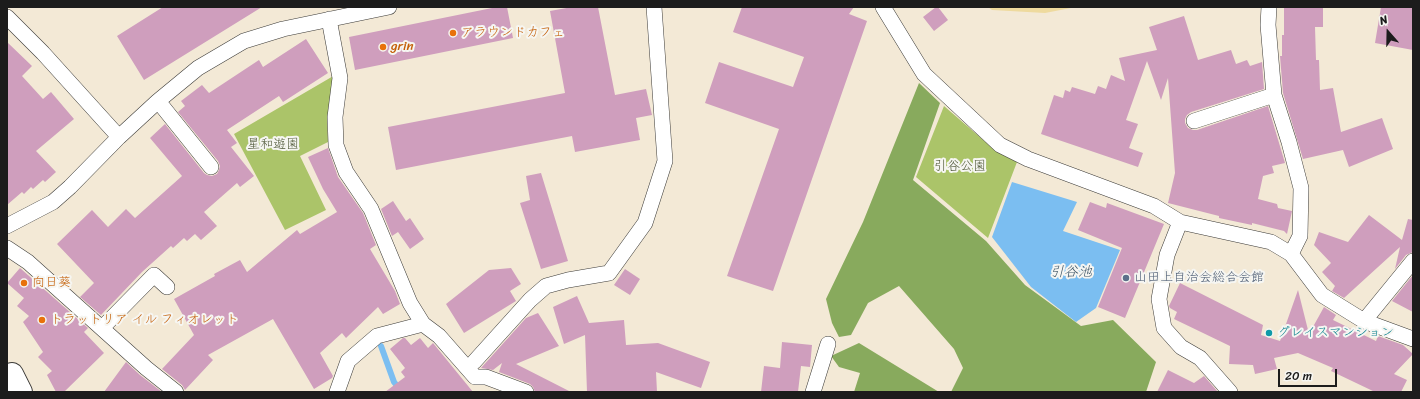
<!DOCTYPE html>
<meta charset="utf-8">
<style>
body{margin:0}
#map{position:relative;width:1420px;height:399px;overflow:hidden;background:#f3e9d6;font-family:Sriracha,sans-serif}
canvas{display:block}
.frame{position:absolute;inset:0;border:8px solid #1c1c1c;pointer-events:none}
.north{position:absolute;left:1368px;top:12px;width:40px;height:40px;-webkit-text-stroke:3px #f6f6f2;paint-order:stroke;rotate:340deg;font-size:11px;font-weight:700;line-height:16px;text-align:center;color:#1c1c1c}
.north::after{content:'';display:block;margin:auto;width:14px;height:18px;background:#1c1c1c;clip-path:polygon(50% 0,100% 100%,50% 72%,0 100%)}
.scale{position:absolute;left:1278px;top:369px;width:59px;height:18px;box-sizing:border-box;border:2px solid #1c1c1c;border-top:0;padding-left:5px;font-size:12px;line-height:14px;white-space:nowrap;color:#1c1c1c;-webkit-text-stroke:3px #f6f6f2;paint-order:stroke}
</style>
<div id="map">
<canvas width="1420" height="399"></canvas>
<div class="frame"></div>
<div class="north">N</div>
<div class="scale">20 m</div>
</div>
<script>
const c = document.querySelector('canvas').getContext('2d');
c.lineJoin = 'round';
function fillPath(path, color) {
  c.fillStyle = color;
  c.fill(path, 'evenodd');
}
function shape(rows) {
  const path = new Path2D();
  for (const r of rows) {
    path.moveTo(r[0], r[1]);
    for (let i = 2; i < r.length; i += 2) path.lineTo(r[i], r[i + 1]);
  }
  return path;
}
function stroke(path, color, width, dash) {
  c.strokeStyle = color;
  c.lineWidth = width;
  c.lineCap = dash ? 'butt' : 'round';
  c.setLineDash(dash || []);
  c.stroke(path);
}
function write(font, color, halo, rows, align = 'center') {
  c.font = font + ' Sriracha,"Klee One",sans-serif';
  c.lineWidth = 4;
  c.setLineDash([]);
  c.textBaseline = 'middle';
  c.strokeStyle = halo;
  c.fillStyle = color;
  for (const [text, x, y, turn = 0] of rows) {
    c.save();
    c.translate(x, y);
    c.rotate((+turn || 0) * Math.PI / 180);
    c.textAlign = isNaN(turn) ? turn : align;
    if (halo) c.strokeText(text, 0, 0);
    c.fillText(text, 0, 0);
    c.restore();
  }
}
const green = shape([
 [335,75,327,119,328,142,300,156,326,210,285,230,234,134],
 [944,106,996,151,1017,162,988,238,916,177]
]);
const forest = shape([
 [919,83,940,103,913,180,986,241,1025,285,1081,326,1113,320,1156,362,1146,392,951,392,963,368,954,349,899,286,868,303,851,335,839,337,832,323,826,299,863,222],
 [859,343,939,392,854,392,860,373,839,367,831,356]
]);
const sand = shape([
 [988,7,1076,7,1045,13,992,10]
]);
const water = shape([
 [1012,182,1077,202,1063,231,1120,250,1096,308,1076,322,1031,287,992,237]
]);
const stream = shape([
 [381,346,394,382,402,392]
]);
const building = shape([
 [163,7,262,7,144,80,117,36],
 [497,7,507,7,513,38,355,70,349,37],
 [572,7,598,7,615,95,646,89,652,115,636,118,640,140,575,152,572,136,396,170,388,127,565,93,550,11],
 [742,7,854,7,849,14,867,21,773,291,727,276,779,129,705,103,719,62,793,87,804,57,733,32],
 [936,7,938,7,948,20,934,31,923,17],
 [1284,7,1323,7,1323,27,1315,27,1316,60,1319,60,1320,90,1333,88,1341,132,1382,118,1393,149,1349,167,1343,150,1303,159,1283,93,1280,56,1282,56,1282,35,1284,35],
 [1381,7,1413,7,1413,50,1375,43],
 [1184,16,1198,60,1231,50,1236,64,1247,60,1250,66,1262,62,1264,89,1191,112,1187,115,1185,119,1185,123,1188,128,1193,130,1197,130,1268,106,1285,163,1272,166,1274,173,1263,176,1258,199,1277,204,1278,208,1292,211,1287,234,1284,231,1252,223,1252,225,1219,218,1219,216,1168,203,1175,173,1168,78,1161,100,1147,61,1126,120,1138,124,1129,148,1143,153,1138,167,1041,134,1054,95,1063,98,1065,90,1070,92,1072,87,1095,94,1098,86,1106,89,1111,75,1125,81,1119,58,1157,50,1149,27],
 [306,39,328,73,283,102,279,96,227,130,237,143,231,147,254,176,240,187,237,183,204,212,217,226,201,240,195,234,187,241,184,238,173,248,171,246,142,272,101,315,80,297,94,283,57,244,92,210,108,227,126,209,135,218,182,176,150,138,165,124,204,173,207,175,212,176,217,174,219,170,220,166,218,161,178,112,185,106,181,101,202,85,209,93,259,60,263,67],
 [7,42,32,66,22,76,43,99,51,92,74,119,36,151,56,172,45,182,43,180,33,189,31,187,24,194,22,192,7,205],
 [328,148,338,177,363,213,376,245,370,249,395,291,400,304,383,314,378,307,346,338,342,333,320,353,333,376,332,378,314,389,273,319,208,355,213,360,185,390,182,385,162,369,194,335,174,299,215,276,214,274,240,260,247,272,297,230,300,234,337,212,323,189,308,157],
 [541,173,568,261,541,269,520,203,530,200,526,176],
 [393,201,406,221,410,218,424,239,410,249,398,232,392,236,381,209],
 [1090,202,1106,208,1107,203,1164,224,1125,318,1098,307,1122,248,1078,230],
 [1369,215,1402,240,1408,219,1413,220,1413,252,1406,255,1395,269,1400,247,1344,298,1332,291,1335,286,1322,272,1331,263,1314,245,1319,232,1348,242],
 [20,268,88,328,84,332,104,353,64,392,56,392,47,375,52,371,38,357,43,352,23,322,29,316,17,306,24,298,7,283],
 [511,268,521,284,510,291,516,301,464,333,446,304,489,270],
 [625,269,640,279,630,295,614,285],
 [1413,275,1413,312,1392,301],
 [1180,283,1263,325,1261,335,1280,341,1298,290,1309,334,1324,307,1336,315,1333,320,1376,341,1378,336,1403,345,1413,354,1394,374,1407,380,1401,392,1375,392,1331,371,1333,368,1298,353,1274,358,1277,369,1255,374,1253,365,1229,364,1230,346,1174,319,1177,312,1170,308,1169,306],
 [577,296,589,323,624,320,626,345,658,343,710,362,701,388,656,372,657,392,587,392,585,335,564,344,553,307],
 [538,313,559,346,516,364,571,392,535,392,533,387,530,384,499,372,502,363,493,370,481,368,526,318],
 [403,338,405,338,411,345,420,338,428,348,433,343,473,392,385,392,405,377,401,372,405,368,390,349],
 [782,342,812,345,810,367,801,366,798,392,761,392,764,366,780,368],
 [126,362,140,375,162,392,104,392],
 [1168,370,1194,383,1204,376,1218,392,1157,392]
]);
const street = shape([
 [883,7,924,74,1000,145,1028,159,1154,206,1180,222,1271,242,1291,254,1322,295,1364,321,1413,339],
 [1269,7,1268,25,1274,95,1289,142,1301,188,1300,236,1291,254],
 [7,17,43,53,119,137],
 [329,19,340,78,335,117,336,145,346,172,371,209,410,303,423,324,439,336,475,377,486,377,526,392],
 [158,101,211,167],
 [1194,121,1274,95],
 [1180,222,1167,255,1159,299,1164,328,1181,347,1200,358,1230,392],
 [7,226,53,202,70,187,119,137,158,101,198,68,244,41,283,29,389,7],
 [7,248,28,262,146,368,176,392],
 [1364,321,1413,261],
 [102,328,154,275,167,287],
 [474,362,530,300,546,286,568,280,609,273,645,223,665,161,654,7],
 [337,392,348,361,377,336,423,324],
 [813,392,828,344]
]);
const primary = shape([
 [7,376,12,374,21,392]
]);
const markers = [
 [453,33,4,"#e8710a"],
 [383,47,4,"#e8710a"],
 [1126,278,4,"#5c6f8a"],
 [24,283,4,"#e8710a"],
 [42,320,4,"#e8710a"],
 [1269,333,4,"#0f9aa8"]
];
const foodNames = [
 ["アラウンドカフェ",461,33],
 ["grin",391,47],
 ["向日葵",32,283],
 ["トラットリア イル フィオレット",50,320]
];
const parkNames = [
 ["星和遊園",273,145],
 ["引谷公園",960,167]
];
const serviceNames = [
 ["山田上自治会総合会館",1134,278]
];
const cultureNames = [
 ["グレイスマンション",1277,333]
];
const waterNames = [
 ["引谷池",1071,272]
];
fillPath(green, '#abc469');
fillPath(forest, '#88aa5d');
fillPath(sand, '#eeda9e');
fillPath(water, '#7bbef1');
stroke(stream, '#7bbef1', 6);
fillPath(building, '#cf9ebd');
stroke(street, '#3c3b38', 16);
stroke(primary, '#3c3b38', 24);
stroke(street, '#fff', 15);
stroke(primary, '#fff', 22);
for (const [x, y, r, color] of markers) {
  const dot = new Path2D();
  dot.arc(x, y, r, 0, 2 * Math.PI);
  c.fillStyle = color;
  c.fill(dot);
  stroke(dot, '#f6f6f2', 1.5);
}
write('13px', '#c56008', '#f6f6f2', foodNames, 'left');
write('13px', '#4e5737', '#f6f6f2', parkNames);
write('13px', '#4e5e75', '#f6f6f2', serviceNames, 'left');
write('13px', '#0d838f', '#f6f6f2', cultureNames, 'left');
write('italic 14px', '#3d5567', '#f6f6f2', waterNames);
</script>
